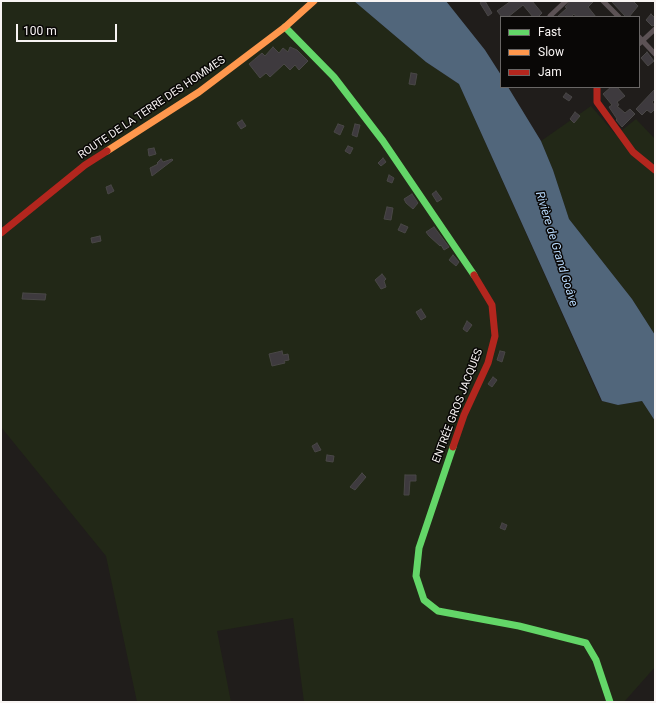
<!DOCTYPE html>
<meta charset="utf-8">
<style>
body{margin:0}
#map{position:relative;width:656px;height:703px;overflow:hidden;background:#201d1b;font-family:Roboto,sans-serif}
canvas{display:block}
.frame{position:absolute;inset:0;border:2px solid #f8f4f3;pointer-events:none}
.legend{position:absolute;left:500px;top:16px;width:140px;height:72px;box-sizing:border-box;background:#090706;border:1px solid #696665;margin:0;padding:5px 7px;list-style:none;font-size:12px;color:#f8f4f3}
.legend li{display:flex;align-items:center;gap:8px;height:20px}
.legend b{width:20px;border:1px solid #696665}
.scale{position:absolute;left:16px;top:24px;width:101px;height:18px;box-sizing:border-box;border:2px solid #f8f4f3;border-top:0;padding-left:5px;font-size:12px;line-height:14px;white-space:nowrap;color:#f8f4f3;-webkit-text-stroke:3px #090706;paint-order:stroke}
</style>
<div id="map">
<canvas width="656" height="703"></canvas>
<div class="frame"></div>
<ul class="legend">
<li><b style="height:5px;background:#63d668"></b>Fast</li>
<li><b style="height:5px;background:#ff974d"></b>Slow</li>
<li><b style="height:5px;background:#b3261e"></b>Jam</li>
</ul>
<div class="scale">100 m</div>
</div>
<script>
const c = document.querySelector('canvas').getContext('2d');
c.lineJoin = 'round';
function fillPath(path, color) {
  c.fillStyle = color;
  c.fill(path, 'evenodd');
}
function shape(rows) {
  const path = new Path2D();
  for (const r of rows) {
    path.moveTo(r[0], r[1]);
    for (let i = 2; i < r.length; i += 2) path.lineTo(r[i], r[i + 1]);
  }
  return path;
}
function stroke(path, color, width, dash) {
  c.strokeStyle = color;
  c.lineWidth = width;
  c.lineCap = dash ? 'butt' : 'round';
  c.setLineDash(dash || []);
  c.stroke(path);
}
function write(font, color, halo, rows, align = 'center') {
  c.font = font + ' Roboto,sans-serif';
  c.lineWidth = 3;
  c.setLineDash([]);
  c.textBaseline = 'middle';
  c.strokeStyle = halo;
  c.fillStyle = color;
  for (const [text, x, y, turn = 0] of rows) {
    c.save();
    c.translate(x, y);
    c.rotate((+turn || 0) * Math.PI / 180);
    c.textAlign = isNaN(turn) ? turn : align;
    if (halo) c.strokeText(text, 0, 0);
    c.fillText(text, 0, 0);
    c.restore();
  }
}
const green = shape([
 [1,1,354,1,426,62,459,84,601,401,618,405,642,401,655,421,655,667,624,702,304,702,293,618,217,631,231,702,137,702,106,556,1,427],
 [591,106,616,135,636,119,655,139,655,335,632,299,569,219,553,170,541,141]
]);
const water = shape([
 [354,1,446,1,485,50,501,75,501,87,508,87,541,141,553,170,569,219,632,299,655,335,655,421,642,401,618,405,602,401,459,84,426,62]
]);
const building = shape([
 [483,1,485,1,492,13,488,16,480,3,483,1],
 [511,1,532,1,542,13,538,17,533,17,523,5,508,17,502,17,497,11,511,1],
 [570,1,594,1,588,7,596,17,576,17,574,14,571,17,557,17,567,8,565,7,570,1],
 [611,1,633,1,638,6,629,17,626,17,611,1],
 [651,14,655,18,655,25,652,26,646,20,651,14],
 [273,47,279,53,283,48,288,52,290,47,297,50,308,61,299,70,295,65,290,70,284,64,270,77,266,73,260,78,249,64,262,53,265,56,273,47],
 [647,52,654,61,648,66,641,58,647,52],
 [411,73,417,74,415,85,409,84,411,73],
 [611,87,617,87,625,96,617,102,619,105,617,106,625,113,630,109,635,114,622,127,616,120,617,119,609,107,612,105,603,94,611,87],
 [655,89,655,99,652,102,655,106,655,109,651,113,647,110,642,115,636,109,655,89],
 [566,93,572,97,569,101,563,97,566,93],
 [575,112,580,116,574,123,570,119,575,112],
 [242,120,246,126,241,129,237,123,242,120],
 [338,124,344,126,340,135,334,132,338,124],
 [355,124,360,125,357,137,352,135,355,124],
 [348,146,353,148,350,154,345,151,348,146],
 [154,148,156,154,149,156,148,149,154,148],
 [383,158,386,162,381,166,378,163,383,158],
 [161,159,163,162,172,159,173,160,152,176,150,168,158,164,157,163,161,159],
 [389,175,394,178,392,183,387,181,389,175],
 [111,185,114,191,108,194,106,187,111,185],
 [436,191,442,199,437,202,432,194,436,191],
 [412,194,418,203,413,209,406,203,404,199,412,194],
 [387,207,393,208,391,220,384,219,387,207],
 [401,224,408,227,405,233,398,230,401,224],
 [434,227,449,247,444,250,441,245,440,246,429,236,426,232,434,227],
 [100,236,101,241,92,243,91,238,100,236],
 [453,255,459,262,456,266,449,260,453,255],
 [382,274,386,279,384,281,386,287,381,289,375,280,382,274],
 [23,293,46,294,45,300,22,299,23,293],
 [421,309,426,317,421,320,416,312,421,309],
 [467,321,472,325,467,332,463,329,467,321],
 [282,351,283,355,288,354,289,360,284,361,285,363,272,366,269,354,282,351],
 [500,351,505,352,502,362,497,360,500,351],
 [493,377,497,380,492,387,488,384,493,377],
 [317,443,321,450,315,452,312,446,317,443],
 [327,455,334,456,333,462,326,461,327,455],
 [362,473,366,477,355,490,350,487,362,473],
 [405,475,416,475,416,481,410,481,409,495,404,495,405,475],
 [502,523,507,525,505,530,500,528,502,523]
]);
const street = shape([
 [603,1,619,17],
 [550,16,566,1],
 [639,37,655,54],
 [639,44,655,29]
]);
const fast = shape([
 [285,27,334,77,383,141,474,275],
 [453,447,419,548,416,576,424,600,438,611,519,626,586,643,596,660,610,702]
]);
const slow = shape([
 [107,151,199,92,285,27,314,1]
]);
const jam = shape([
 [597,87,597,102,633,152,655,170],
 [1,233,85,165,107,151],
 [453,447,464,415,488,363,495,336,492,305,474,275]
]);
const streetNames = [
 ["ROUTE DE LA TERRE DES HOMMES",152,108,-34],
 ["ENTRÉE GROS JACQUES",458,406,-69]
];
const waterNames = [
 ["Rivière de Grand Goâve",556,249,73]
];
fillPath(green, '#222817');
fillPath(water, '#51667b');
fillPath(building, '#3e3a3e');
stroke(building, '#494746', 1);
stroke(street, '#5c5255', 5);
stroke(fast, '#63d668', 7);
stroke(slow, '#ff974d', 7);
stroke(jam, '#b3261e', 7);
write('11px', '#f8f4f3', '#090706', streetNames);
write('italic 12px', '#b5d7fa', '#090706', waterNames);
</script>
